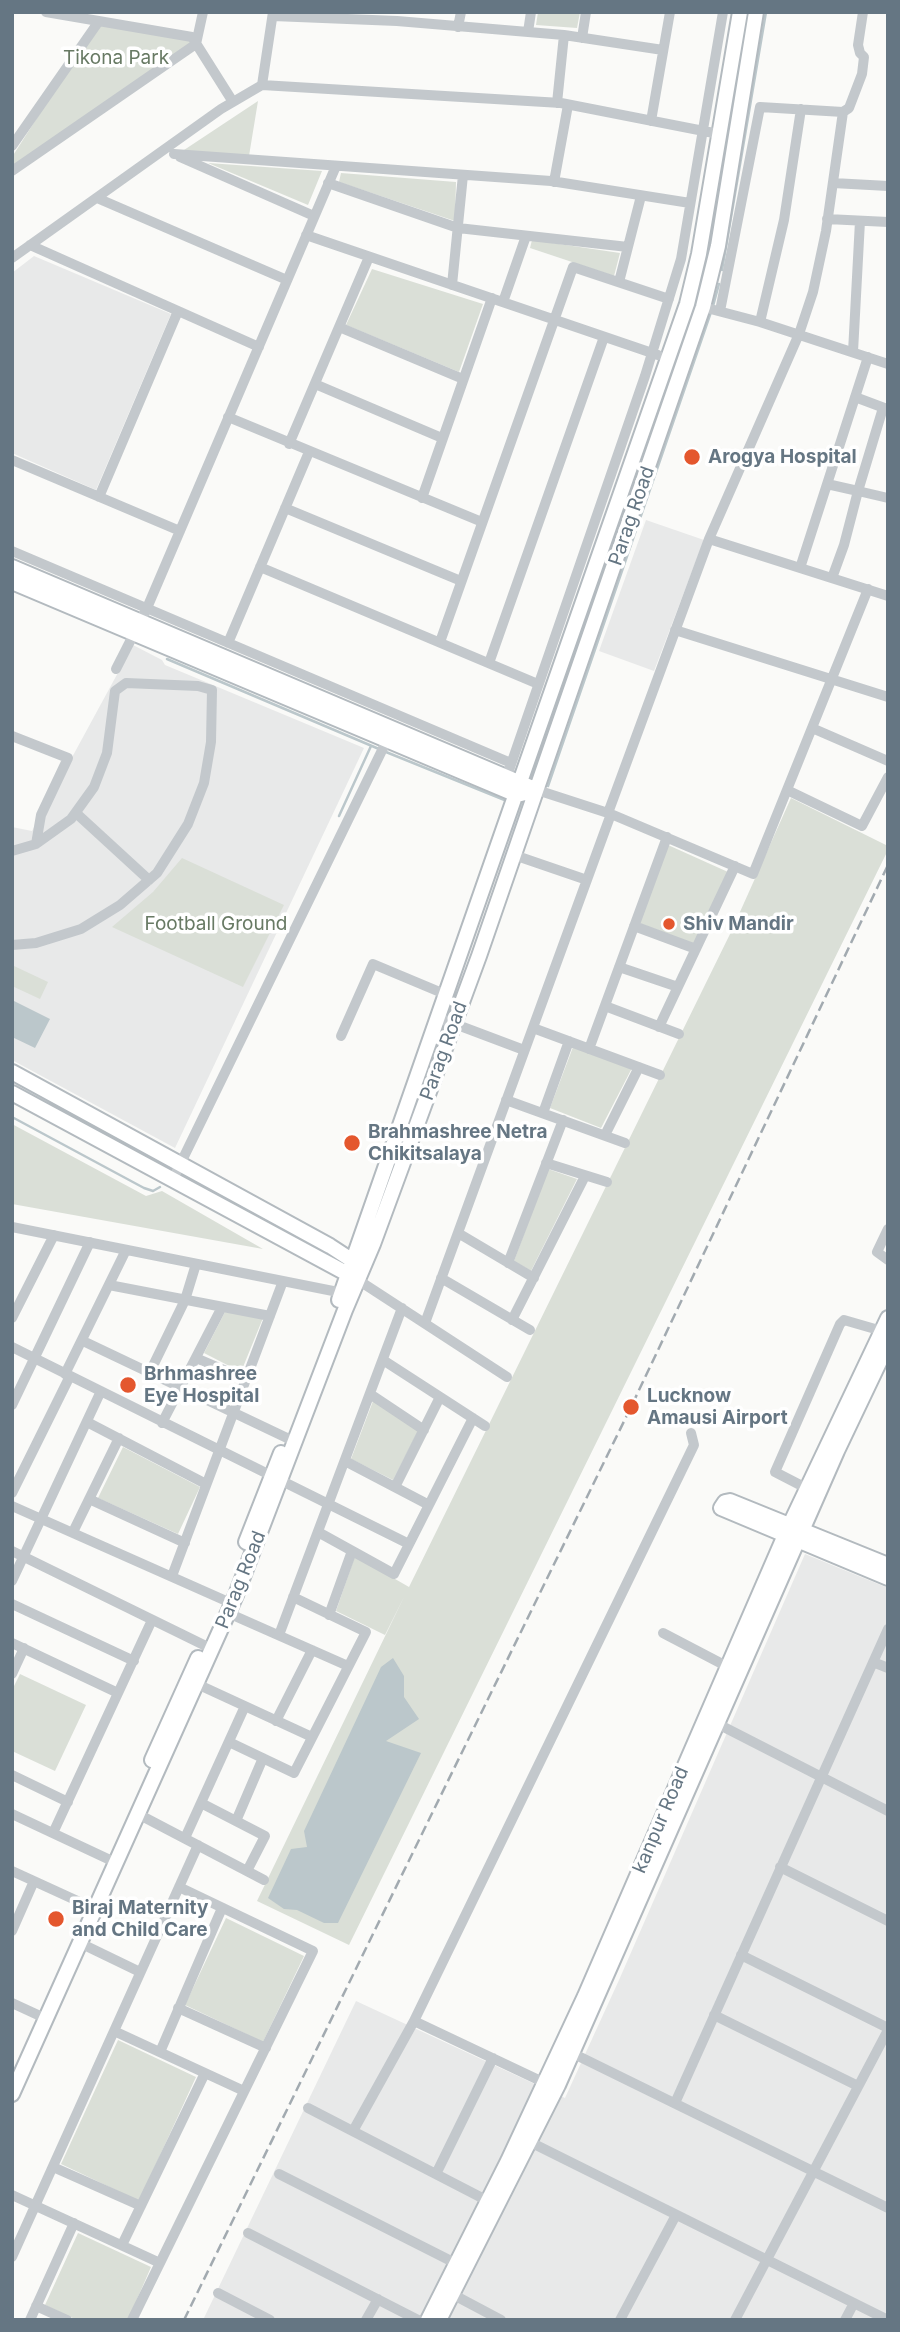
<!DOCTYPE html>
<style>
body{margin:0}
#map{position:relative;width:900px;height:2332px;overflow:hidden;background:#fafaf8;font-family:Inter,sans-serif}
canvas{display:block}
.frame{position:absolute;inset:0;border:14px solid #657683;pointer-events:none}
</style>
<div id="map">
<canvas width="900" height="2332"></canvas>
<div class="frame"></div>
</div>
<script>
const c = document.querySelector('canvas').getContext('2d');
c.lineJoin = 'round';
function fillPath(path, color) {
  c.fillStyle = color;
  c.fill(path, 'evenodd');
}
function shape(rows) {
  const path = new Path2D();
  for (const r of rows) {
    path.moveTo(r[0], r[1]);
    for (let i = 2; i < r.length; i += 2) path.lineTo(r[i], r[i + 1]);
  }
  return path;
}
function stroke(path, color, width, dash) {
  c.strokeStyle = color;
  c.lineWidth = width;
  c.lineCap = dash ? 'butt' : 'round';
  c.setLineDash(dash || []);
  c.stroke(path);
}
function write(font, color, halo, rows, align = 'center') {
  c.font = font + ' Inter,sans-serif';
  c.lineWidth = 7;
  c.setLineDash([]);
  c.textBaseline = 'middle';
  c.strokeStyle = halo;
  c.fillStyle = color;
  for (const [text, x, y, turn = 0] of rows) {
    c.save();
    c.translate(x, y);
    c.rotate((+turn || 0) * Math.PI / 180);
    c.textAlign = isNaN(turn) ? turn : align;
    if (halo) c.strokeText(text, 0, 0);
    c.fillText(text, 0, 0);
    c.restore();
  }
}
const built = shape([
 [34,256,171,314,96,490,12,453,12,273],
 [646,520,704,540,654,671,599,651],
 [133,645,162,660,165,665,364,748,175,1148,12,1060,12,827,32,831],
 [805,1554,888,1588,888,2320,203,2320,356,2001,565,2098,619,1980]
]);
const green = shape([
 [538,12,580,12,577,28,536,25],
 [99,21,194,40,12,171,12,157],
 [258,101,249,156,181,152],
 [208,163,322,171,308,205],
 [341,173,456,182,455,221,339,182],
 [532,240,620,253,614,276,530,248],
 [372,269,483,304,459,372,346,325],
 [791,798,888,846,888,850,349,1945,257,1901,404,1597,385,1635,336,1611,355,1556,409,1587,731,932],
 [668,845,728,872,695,944,639,923],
 [182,858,284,905,243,987,112,927,153,892],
 [14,966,48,982,40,999,12,986],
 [573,1047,632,1068,601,1128,550,1108],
 [12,1124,146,1196,162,1191,263,1249,12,1204],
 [548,1169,577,1179,531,1271,514,1261],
 [225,1312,263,1318,241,1372,204,1353],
 [373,1401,418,1431,393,1480,351,1459],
 [123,1447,200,1487,178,1534,98,1498],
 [20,1674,86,1705,55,1771,12,1751,12,1690],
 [226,1918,304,1956,263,2042,185,2005],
 [118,2040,196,2077,139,2201,61,2164],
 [78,2233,151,2267,128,2320,77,2320,45,2305]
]);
const water = shape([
 [12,1000,50,1019,35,1048,12,1037],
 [393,1658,404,1676,404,1697,419,1719,386,1741,421,1753,338,1923,324,1923,297,1910,284,1909,268,1898,291,1849,307,1847,304,1831,381,1667]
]);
const stream = shape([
 [722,270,766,12],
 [713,306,719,284],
 [167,659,379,749],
 [386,752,507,801],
 [548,786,711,312],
 [339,816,371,746],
 [12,1117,144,1188,153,1191,160,1187]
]);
const street = shape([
 [46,12,192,37,233,102],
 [273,16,397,21,564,35,663,50],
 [458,27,461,12],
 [528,32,531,12],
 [582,38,586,12],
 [262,85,273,12],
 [557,103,564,35],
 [651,121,670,12],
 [12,146,99,21],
 [174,154,551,181,690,203],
 [180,157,314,216],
 [12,171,196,44,203,12],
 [554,182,568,105],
 [328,183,458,228,628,247],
 [833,183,888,186],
 [97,198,287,280],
 [827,219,888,222],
 [306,235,658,355],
 [30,245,259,347],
 [12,258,221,109,262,85,561,103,719,134],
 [619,282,641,196],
 [452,285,463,175],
 [503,302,526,236],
 [703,307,760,322,888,364],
 [720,311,760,107,843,112],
 [760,322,784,220,801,109],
 [339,327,463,379],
 [853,352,860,221],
 [315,384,442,438],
 [855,397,887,409],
 [228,417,482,522],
 [289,444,369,257],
 [12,460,180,531],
 [827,484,858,491,883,408],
 [99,497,178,311],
 [422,498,492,298],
 [285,508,461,581],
 [709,539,888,596],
 [12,551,511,763],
 [260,567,538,684],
 [800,568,868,357],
 [832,578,844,545,858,491,888,498],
 [675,630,888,697],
 [440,642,573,267,669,299],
 [228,643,309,452],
 [489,663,604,337],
 [116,669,147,608,336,166],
 [812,728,888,761],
 [12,736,68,758,41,815,36,844],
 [507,776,645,376,681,259,723,12],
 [537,790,611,814,753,874,868,589],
 [787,790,862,826,888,777],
 [76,813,149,880],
 [608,813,709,539,799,334,813,292,826,231,843,112,849,108,862,74,864,57,860,53,858,45,863,12],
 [12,851,36,844,71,819,94,787,107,753,115,691,126,683,198,686,212,690,211,742,204,783,188,824,157,873,120,905,81,929,36,943,12,945],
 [514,855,587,880],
 [634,926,696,949],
 [619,967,678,987],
 [605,1006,679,1034],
 [439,1018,524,1050],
 [659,1027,735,866],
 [533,1028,660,1075],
 [341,1036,373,964,447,995],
 [589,1049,667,837],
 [506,1100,625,1143],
 [543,1113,569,1041],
 [605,1135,639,1067],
 [546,1163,607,1182],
 [173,1179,389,736],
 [12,1227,348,1294],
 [888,1229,877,1252,888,1260],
 [458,1233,534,1278],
 [508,1263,563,1120],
 [441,1278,530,1330],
 [358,1280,507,1377],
 [109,1285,270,1316],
 [12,1318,54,1235],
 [512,1320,585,1176],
 [425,1323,611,814],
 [83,1341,287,1438],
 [12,1347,409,1544],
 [196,1358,245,1379],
 [383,1360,485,1426],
 [150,1372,185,1300,196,1264],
 [65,1374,126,1250],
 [370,1394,424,1430],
 [12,1405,90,1242],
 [87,1422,206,1484],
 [162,1423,222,1307],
 [345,1461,429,1505],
 [395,1487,440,1397],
 [806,1488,775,1472,840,1324,844,1320,882,1331],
 [12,1493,70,1376],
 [89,1499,185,1543],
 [12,1506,224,1600],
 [73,1532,119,1438],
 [318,1532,394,1574,473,1418],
 [12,1551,212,1649],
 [172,1576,283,1281],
 [12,1581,101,1391],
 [12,1604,134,1661],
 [228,1613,348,1666],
 [329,1615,352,1551],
 [663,1633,728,1667],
 [279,1635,402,1308],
 [12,1643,118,1693],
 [873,1662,888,1668],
 [12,1674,24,1648],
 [197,1684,312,1737],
 [276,1721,312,1650],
 [714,1722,888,1811],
 [229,1742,294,1773,366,1632,293,1597],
 [12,1775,68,1802],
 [201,1803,265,1836,247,1871],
 [12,1814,108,1859],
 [138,1814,264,1880],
 [236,1821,263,1758],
 [53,1833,152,1620],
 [185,1838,245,1706],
 [780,1867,888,1921],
 [12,1871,95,1909],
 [12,1931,34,1881],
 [80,1943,140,1972],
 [741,1955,888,2028],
 [12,2003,38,2015],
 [178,2008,266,2048],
 [714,2015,858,2086],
 [414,2021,545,2083],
 [114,2031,244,2091],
 [160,2052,222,1908],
 [572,2053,888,2208],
 [675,2103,888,1629],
 [308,2108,488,2201],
 [353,2131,414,2021,694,1445,691,1433],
 [524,2139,888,2320],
 [53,2167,141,2206],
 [279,2174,459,2265],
 [436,2174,493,2058],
 [12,2195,160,2263],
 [248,2233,418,2320],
 [122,2245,205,2073],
 [12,2257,198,1845],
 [218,2293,270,2320],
 [452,2294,501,2320],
 [36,2306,67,2320],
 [30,2320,74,2223],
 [132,2320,313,1951,179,1887],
 [366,2320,378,2299],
 [620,2320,676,2215],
 [735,2320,888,2030],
 [845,2320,854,2303]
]);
const secondary = shape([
 [12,567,530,787],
 [12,582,517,795,525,793],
 [12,1072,330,1246,353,1261,355,1268],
 [12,1093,357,1279],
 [339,1300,687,304,699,254,740,12],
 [246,1542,281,1453],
 [888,1565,730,1501,725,1502,721,1508,888,1578],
 [152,1760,198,1658],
 [12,2094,236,1595,345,1310,373,1244,479,956,703,307,718,246,756,12],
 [428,2320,508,2161,585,1996,785,1535,888,1318],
 [439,2320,558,2085,837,1451,888,1344]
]);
const rail = shape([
 [184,2320,631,1407,888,865]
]);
const markers = [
 [692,457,9,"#e4572e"],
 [669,924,7,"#e4572e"],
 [352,1143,9,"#e4572e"],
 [128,1385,9,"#e4572e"],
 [631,1407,9,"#e4572e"],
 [56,1919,9,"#e4572e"]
];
const parkNames = [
 ["Tikona Park",116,58],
 ["Football Ground",216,924]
];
const poiNames = [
 ["Arogya Hospital",708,457],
 ["Shiv Mandir",683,924],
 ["Brahmashree Netra",368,1132],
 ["Chikitsalaya",368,1154],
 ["Brhmashree",144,1374],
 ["Eye Hospital",144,1396],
 ["Lucknow",647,1396],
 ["Amausi Airport",647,1418],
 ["Biraj Maternity",72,1908],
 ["and Child Care",72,1930]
];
const streetNames = [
 ["Parag Road",632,516,-71],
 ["Parag Road",444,1051,-70],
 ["Parag Road",241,1580,-68],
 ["kanpur Road",661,1820,-67]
];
fillPath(built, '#e8e9e9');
fillPath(green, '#dadfd7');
fillPath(water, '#bbc7cb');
stroke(stream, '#bbc7cb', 2.5);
stroke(secondary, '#b3babf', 18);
stroke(street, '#c3c8cc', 10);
stroke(secondary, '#fff', 14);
stroke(rail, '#a2aab0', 2.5, [10, 5]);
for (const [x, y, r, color] of markers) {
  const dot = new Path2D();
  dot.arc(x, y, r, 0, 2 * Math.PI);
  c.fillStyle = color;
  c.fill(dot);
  stroke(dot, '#fff', 2.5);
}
write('19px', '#687a64', '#fff', parkNames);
write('bold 19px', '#657683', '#fff', poiNames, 'left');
write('19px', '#657683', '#fff', streetNames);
</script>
